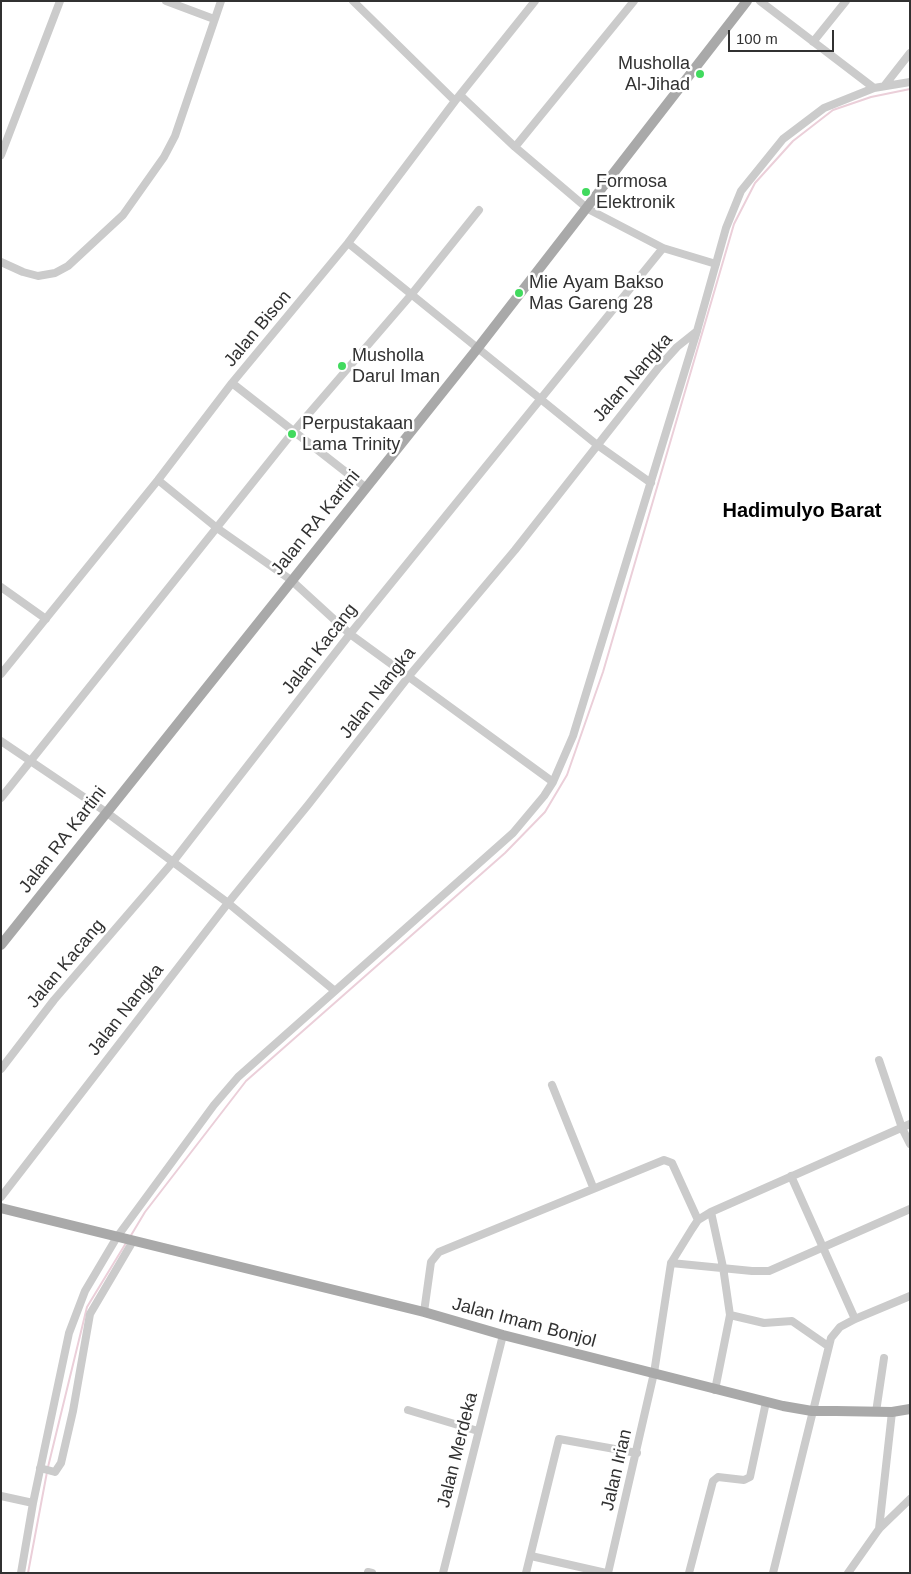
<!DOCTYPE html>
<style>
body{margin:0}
#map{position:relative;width:911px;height:1574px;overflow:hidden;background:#fff;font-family:Helvetica,sans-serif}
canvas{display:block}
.frame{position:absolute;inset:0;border:2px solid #313131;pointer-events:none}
.scale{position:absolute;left:728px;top:30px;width:106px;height:22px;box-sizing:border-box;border:2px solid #313131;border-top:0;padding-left:6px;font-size:15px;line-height:18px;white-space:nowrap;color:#313131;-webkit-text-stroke:4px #fff;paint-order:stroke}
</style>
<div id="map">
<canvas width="911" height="1574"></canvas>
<div class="frame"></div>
<div class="scale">100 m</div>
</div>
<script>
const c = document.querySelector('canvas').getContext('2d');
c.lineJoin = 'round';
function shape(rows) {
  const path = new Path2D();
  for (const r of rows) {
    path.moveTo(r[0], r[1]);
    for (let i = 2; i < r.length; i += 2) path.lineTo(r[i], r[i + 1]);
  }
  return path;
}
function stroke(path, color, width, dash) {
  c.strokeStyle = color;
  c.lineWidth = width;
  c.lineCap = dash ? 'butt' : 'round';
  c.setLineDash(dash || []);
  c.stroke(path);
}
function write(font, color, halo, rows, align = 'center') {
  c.font = font + ' Helvetica,sans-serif';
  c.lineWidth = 5;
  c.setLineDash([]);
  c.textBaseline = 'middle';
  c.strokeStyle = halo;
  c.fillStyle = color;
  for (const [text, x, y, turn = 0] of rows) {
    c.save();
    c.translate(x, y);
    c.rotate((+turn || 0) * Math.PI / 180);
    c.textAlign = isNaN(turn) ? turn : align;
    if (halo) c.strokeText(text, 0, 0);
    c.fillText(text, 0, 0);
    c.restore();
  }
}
const stream = shape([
 [130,1237,145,1212,246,1081,505,853,545,812,567,775,603,672,734,224,755,183,793,141,833,110,871,97,910,89],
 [48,1467,87,1307,126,1243],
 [28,1573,47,1472]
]);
const minor = shape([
 [166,1,214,19],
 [353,1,455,101],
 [760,1,874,88],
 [813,42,846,1],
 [885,85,910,53],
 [461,96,515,147,588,209,663,248,716,264],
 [515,147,634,1],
 [1,155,60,1],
 [348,243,596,444,651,483],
 [1,262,23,272,38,276,55,273,68,266,123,215,164,157,175,136,221,1],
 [232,383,365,487],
 [158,480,217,528,291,580,350,634,553,782],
 [1,587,46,619],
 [1,674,158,480,232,383,348,243,455,101,535,1],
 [1,741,106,812,228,903,335,991],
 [1,798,293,432,411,295,479,210],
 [879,1060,902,1128,910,1144],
 [1,1069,54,1000,172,863,350,634,663,248],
 [552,1085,593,1187],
 [791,1176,855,1319],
 [1,1197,228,903,308,805,409,676,515,550,659,367,677,347,697,331],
 [711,1212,723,1267,730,1315,715,1390],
 [671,1263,752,1271,769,1271,910,1209],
 [424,1312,431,1262,439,1252,664,1160,672,1163,698,1220],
 [730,1315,764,1323,792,1321,828,1346],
 [408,1410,478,1431],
 [876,1412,884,1358],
 [40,1468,55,1472,61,1463,73,1411,90,1314,133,1241],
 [1,1496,33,1503],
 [879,1529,892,1412],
 [531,1556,606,1573],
 [368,1572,372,1573],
 [21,1573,33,1503,69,1333,85,1291,117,1237,214,1105,238,1077,513,833,544,796,553,782,573,736,697,331,726,228,741,191,783,139,824,108,874,88,910,82],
 [443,1573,503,1335],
 [526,1573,559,1439,637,1453],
 [608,1573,654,1373,671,1263,692,1229,698,1220,711,1212,910,1124],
 [689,1573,713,1481,718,1477,744,1480,750,1477,766,1402],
 [773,1573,831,1338,840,1327,855,1319,910,1296],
 [848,1573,879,1529,910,1499]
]);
const major = shape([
 [1,945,477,349,747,1],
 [1,1208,424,1312,503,1335,783,1406,812,1411,836,1411,892,1412,910,1409]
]);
const markers = [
 [700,74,5,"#41da5e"],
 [586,192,5,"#41da5e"],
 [519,293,5,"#41da5e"],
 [342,366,5,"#41da5e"],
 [292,434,5,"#41da5e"]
];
const poiNames = [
 ["Musholla",690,64,"right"],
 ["Al-Jihad",690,85,"right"],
 ["Formosa",596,182],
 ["Elektronik",596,203],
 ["Mie Ayam Bakso",529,283],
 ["Mas Gareng 28",529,304],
 ["Musholla",352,356],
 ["Darul Iman",352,377],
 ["Perpustakaan",302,424],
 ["Lama Trinity",302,445]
];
const streetNames = [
 ["Jalan Bison",258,329,-50],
 ["Jalan Nangka",633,378,-49],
 ["Jalan RA Kartini",316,523,-51],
 ["Jalan Kacang",320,649,-52],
 ["Jalan Nangka",378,693,-52],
 ["Jalan RA Kartini",63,840,-52],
 ["Jalan Kacang",66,964,-50],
 ["Jalan Nangka",126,1010,-52],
 ["Jalan Imam Bonjol",524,1323,15],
 ["Jalan Merdeka",458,1450,-76],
 ["Jalan Irian",617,1470,-77]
];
const quarterNames = [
 ["Hadimulyo Barat",802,511]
];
stroke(stream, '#ebcfd9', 2);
stroke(minor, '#cbcbcb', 8);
stroke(major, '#a9a9a9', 10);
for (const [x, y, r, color] of markers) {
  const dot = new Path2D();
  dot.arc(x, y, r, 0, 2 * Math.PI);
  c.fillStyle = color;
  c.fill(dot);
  stroke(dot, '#fff', 2);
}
write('18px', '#313131', '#fff', poiNames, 'left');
write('18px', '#313131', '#fff', streetNames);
write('bold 20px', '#000', '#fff', quarterNames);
</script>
